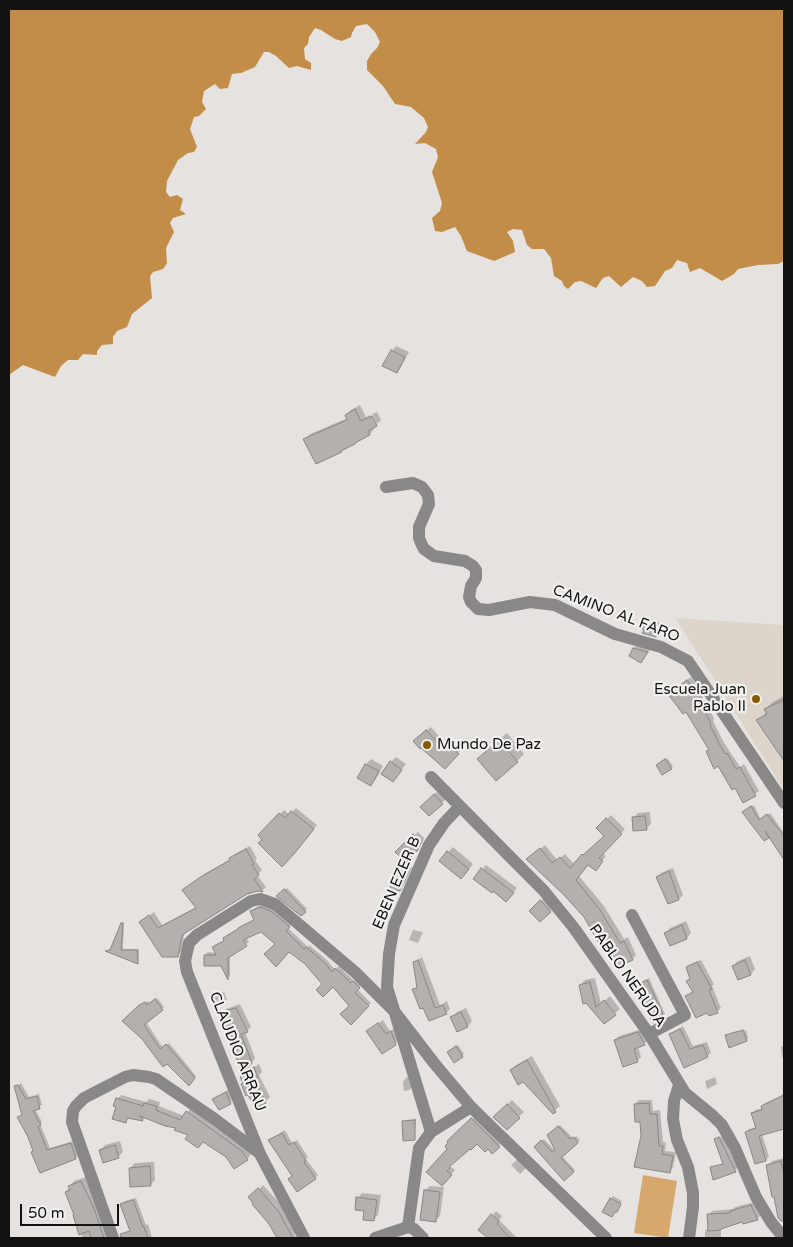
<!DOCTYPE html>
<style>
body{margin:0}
#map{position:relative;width:793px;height:1247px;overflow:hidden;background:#e5e2df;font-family:"Varela Round",sans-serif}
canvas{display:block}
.frame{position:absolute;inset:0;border:10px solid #121211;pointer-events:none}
.scale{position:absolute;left:20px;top:1204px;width:99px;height:22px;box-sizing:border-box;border:2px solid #121211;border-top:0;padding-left:6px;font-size:15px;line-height:18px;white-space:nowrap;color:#121211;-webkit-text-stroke:4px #f2f0ec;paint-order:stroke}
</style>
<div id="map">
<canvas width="793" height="1247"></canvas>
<div class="frame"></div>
<div class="scale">50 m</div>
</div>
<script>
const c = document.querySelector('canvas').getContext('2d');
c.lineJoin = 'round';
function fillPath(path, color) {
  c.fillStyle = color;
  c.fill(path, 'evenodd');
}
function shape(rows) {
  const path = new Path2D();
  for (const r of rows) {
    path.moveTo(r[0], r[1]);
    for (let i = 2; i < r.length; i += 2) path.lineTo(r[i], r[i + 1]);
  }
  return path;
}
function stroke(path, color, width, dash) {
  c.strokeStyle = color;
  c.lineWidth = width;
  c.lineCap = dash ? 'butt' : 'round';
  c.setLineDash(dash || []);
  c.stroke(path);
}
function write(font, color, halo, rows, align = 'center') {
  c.font = font + ' "Varela Round",sans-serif';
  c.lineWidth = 4.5;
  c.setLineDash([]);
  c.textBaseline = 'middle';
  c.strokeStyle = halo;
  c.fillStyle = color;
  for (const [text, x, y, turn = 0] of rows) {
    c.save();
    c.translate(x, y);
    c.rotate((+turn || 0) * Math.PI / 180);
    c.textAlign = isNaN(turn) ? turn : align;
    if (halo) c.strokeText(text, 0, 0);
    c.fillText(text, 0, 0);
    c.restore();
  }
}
const built = shape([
 [675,618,784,625,784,790,711,674]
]);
const green = shape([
 [643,1175,677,1181,668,1238,634,1233]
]);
const water = shape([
 [9,9,784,9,784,261,778,264,758,265,738,269,734,274,722,281,700,268,690,272,687,263,677,260,672,268,665,271,655,286,647,287,642,281,633,277,621,287,609,276,603,278,596,288,581,281,575,282,568,289,564,286,562,281,554,276,551,258,544,249,532,249,527,245,522,230,513,229,507,232,513,241,515,252,494,261,467,251,461,236,455,227,442,232,435,231,432,218,440,211,442,203,432,172,438,157,436,149,425,143,415,144,426,132,428,127,424,118,411,107,395,104,383,86,367,70,367,61,371,54,377,48,380,42,375,32,367,24,356,26,352,33,351,37,342,41,335,39,321,30,315,28,309,37,308,44,304,48,305,59,311,63,311,70,297,66,289,68,276,56,269,52,264,52,255,67,241,73,232,74,228,88,220,89,215,84,204,91,202,102,206,109,199,116,194,117,190,129,197,147,194,152,188,153,178,160,167,181,166,192,170,197,177,195,183,199,180,210,186,214,173,218,170,223,174,232,166,248,167,263,163,269,153,272,150,276,152,298,132,314,127,327,117,331,113,337,113,344,102,345,97,351,97,355,83,354,78,360,68,360,61,366,55,377,23,365,9,375]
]);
const shadow = shape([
 [396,346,409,352,401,367,397,372,392,351],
 [360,405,366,417,370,415,375,425,373,427,374,429,370,434,355,443,341,451,305,439,310,434,348,418,346,415,351,410],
 [377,412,381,420,377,424,372,414],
 [649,618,663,624,656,636,647,620],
 [639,643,652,647,641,662,634,648],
 [691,677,703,694,702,698,713,716,714,719,713,721,723,741,740,767,744,764,759,791,743,802,735,787,707,752,710,749,673,690],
 [784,696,784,759,758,720,767,712,765,709,773,702],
 [431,727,443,741,448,737,462,749,444,767,418,737],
 [507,733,524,754,517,761,486,751],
 [396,757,406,764,393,781,391,762],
 [667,758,673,766,671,768,659,763],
 [371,759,383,766,376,779,371,784,359,778,366,764],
 [439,790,447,798,429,815,422,807],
 [754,805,761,820,770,813,784,833,784,853,782,855,769,836,768,837,746,810],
 [296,808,317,825,298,849,263,839,260,835,284,810,290,815],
 [650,812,651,824,646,829,633,818,638,813],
 [611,815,625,829,602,853,606,856,599,865,589,864,579,876,604,906,624,939,628,937,636,955,632,959,607,940,585,917,532,856,545,845,557,860,565,854,575,865,587,851,588,852,605,836,598,828],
 [418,832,424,838,422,844,406,860,397,852],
 [250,846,257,859,255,860,262,870,257,875,266,887,263,890,246,893,185,931,181,952,177,956,140,922,154,912,162,925,196,907,188,886,204,874,231,859,235,854],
 [453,847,473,864,466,873,440,860],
 [408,865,412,868,404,885,399,890,403,870],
 [486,865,517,888,510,897,493,890,475,879],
 [673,868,683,895,679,899,668,902,658,877,661,873],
 [287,888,307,909,301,914,278,896],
 [546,896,555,906,540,921,531,911],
 [263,905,274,909,292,924,288,928,308,947,309,945,327,960,335,970,339,966,354,981,356,979,362,985,357,989,371,1003,351,1023,351,1006,334,985,324,984,306,963,276,944,261,930,246,937,249,942,230,955,230,976,228,978,222,965,205,955,208,952,216,953,213,947,216,944,225,940,224,938,227,935,239,929,242,925,255,919,251,912,258,906],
 [124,921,123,949,139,949,139,961,138,963,107,950,112,949],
 [686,921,691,933,687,938,670,944,666,933,670,928],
 [413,930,423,932,418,943,409,940],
 [750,956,755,969,751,974,738,979,733,966,738,961],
 [422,957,440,1005,447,1001,450,1009,446,1013,430,1020,414,990,418,985,415,962],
 [701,960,714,984,712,986,721,1008,717,1012,687,996,693,991,688,981,691,978,687,967,691,964],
 [595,978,601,1004,610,996,620,1009,604,1023,580,985,585,980],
 [649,978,665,1014,663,1016,637,985],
 [224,992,227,1000,217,1005,214,997],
 [157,998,164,1007,146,1022,163,1048,169,1043,196,1076,191,1082,143,1038,143,1004,148,1001,150,1004],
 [240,1004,251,1027,245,1032,255,1058,247,1069,222,1013,226,1009],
 [466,1008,472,1021,468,1026,458,1030,452,1017,457,1012],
 [383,1020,390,1031,395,1028,399,1039,395,1044,368,1031],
 [683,1026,693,1046,707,1042,711,1053,707,1056,685,1066,671,1034],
 [642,1029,648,1040,644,1044,638,1046,641,1057,637,1061,615,1040,619,1036],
 [746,1030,748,1038,746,1040,727,1036],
 [458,1045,464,1054,462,1056,450,1050],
 [784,1045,784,1057,782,1057,781,1047],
 [532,1056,560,1106,553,1112,511,1070,516,1065],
 [259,1064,262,1072,259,1075,270,1097,265,1102,244,1082,244,1074],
 [411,1076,414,1085,409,1090,404,1091,403,1082,407,1077],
 [715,1077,717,1084,707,1089,705,1081],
 [21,1083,29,1097,39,1094,42,1105,35,1109,42,1122,40,1124,50,1148,73,1141,78,1155,76,1158,41,1171,34,1150,19,1118,23,1114,16,1087],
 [228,1090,232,1100,230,1103,214,1099],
 [784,1092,784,1128,762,1134,769,1157,766,1160,756,1162,746,1132,749,1129,757,1127,752,1113,755,1110,763,1108,762,1106,765,1103,781,1096],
 [121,1095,146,1102,149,1099,160,1102,159,1106,184,1116,191,1108,246,1147,251,1155,247,1159,227,1156,178,1127,146,1117,143,1120,130,1117,125,1122,117,1106,117,1099],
 [512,1100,524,1112,507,1128,495,1117],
 [639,1100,652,1100,653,1111,660,1110,663,1142,666,1143,665,1151,676,1152,673,1168,669,1172,642,1136,641,1121,635,1104],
 [476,1115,503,1142,492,1152,477,1142,470,1147,450,1166,455,1170,441,1185,450,1143,449,1141],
 [416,1119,415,1138,413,1140,405,1140,403,1122,406,1120],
 [560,1125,573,1138,576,1136,580,1140,562,1156,575,1170,564,1179,535,1147,544,1139,557,1153,548,1136],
 [285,1130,292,1143,297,1140,308,1157,306,1159,318,1175,315,1178,293,1176,270,1140],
 [722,1136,738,1168,714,1178,711,1168,724,1163,715,1140],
 [120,1141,123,1152,118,1157,100,1150,105,1145],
 [520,1157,529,1165,520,1174,511,1165],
 [784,1158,784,1206,777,1207,768,1165,772,1161],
 [154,1162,155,1180,151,1184,130,1168,135,1163],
 [86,1177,112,1238,83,1238,66,1192,74,1181],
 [263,1185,283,1207,296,1232,294,1234,297,1238,278,1238,270,1223,250,1198],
 [430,1186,444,1187,440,1216,435,1221,425,1190],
 [362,1193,381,1195,378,1215,373,1220,358,1198],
 [613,1196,622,1201,619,1209,617,1211,604,1211],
 [136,1198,146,1225,148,1224,152,1238,133,1238,122,1205,125,1201],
 [755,1202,761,1215,757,1219,743,1220,721,1228,721,1238,705,1238,705,1231,709,1227,708,1215,712,1211,733,1209,735,1207],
 [496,1211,502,1216,499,1220,517,1238,490,1238,480,1230]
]);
const building = shape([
 [391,350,405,357,397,373,382,366,391,350],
 [355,409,361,421,372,416,377,426,368,431,370,435,355,443,355,444,341,451,342,452,316,464,303,439,347,420,345,415,355,409],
 [646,619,662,627,656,637,642,633,644,630,642,629,646,619],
 [633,648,648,652,641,663,629,656,633,648],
 [687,680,700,698,699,702,709,719,711,724,710,725,720,745,725,754,727,753,736,769,740,767,756,796,743,803,735,788,732,790,718,766,714,769,706,751,709,750,686,712,683,714,668,694,687,680],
 [784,700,784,761,756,720,767,714,764,709,784,700],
 [426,730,439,744,443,740,459,754,445,769,421,748,420,749,413,741,426,730],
 [499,740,518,762,496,781,477,759,499,740],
 [665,759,672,769,662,775,656,765,665,759],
 [390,761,402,770,393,782,381,774,390,761],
 [365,764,379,771,371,786,357,778,365,764],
 [434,794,443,804,429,816,420,807,434,794],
 [751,806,759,820,767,814,784,836,784,860,765,831,769,838,764,841,742,812,751,806],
 [291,811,314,829,294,854,282,867,258,843,262,840,258,835,279,813,285,818,291,811],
 [645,816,647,830,633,831,632,817,645,816],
 [606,818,622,834,599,858,603,861,596,871,588,865,576,880,600,910,620,943,624,941,633,960,617,967,606,942,600,945,584,917,564,895,526,859,540,848,552,863,560,857,570,868,582,854,583,855,604,836,596,828,606,818],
 [413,834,421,842,418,850,406,862,395,852,413,834],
 [246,849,254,864,252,865,259,875,254,879,263,892,258,891,247,894,182,935,178,957,162,957,139,922,149,915,158,928,196,908,182,890,199,878,230,860,229,858,246,849],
 [447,851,469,869,461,879,439,861,447,851],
 [481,868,514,893,506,902,493,891,492,893,473,879,481,868],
 [402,869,408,873,400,891,389,889,402,869],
 [669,871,679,900,668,904,656,877,669,871],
 [284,889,306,912,301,916,276,896,284,889],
 [540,900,551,912,540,922,529,911,540,900],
 [260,907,271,911,290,927,286,931,304,949,306,947,325,963,332,972,335,968,351,983,353,981,360,988,355,993,369,1006,351,1025,340,1014,349,1006,333,987,323,997,316,990,322,984,305,964,289,952,276,967,264,954,275,944,261,932,243,940,247,946,228,958,228,980,221,966,204,966,204,955,216,955,212,947,224,941,223,938,238,929,238,928,254,920,250,911,260,907],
 [121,923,123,923,121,950,137,950,138,964,105,951,110,950,121,923],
 [682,925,687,939,670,946,664,933,682,925],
 [418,960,435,1008,443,1005,447,1014,429,1021,423,1008,420,1009,412,989,417,988,413,962,418,960],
 [745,960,751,975,738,980,732,966,745,960],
 [697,962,712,989,709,990,718,1013,709,1016,707,1013,696,1018,685,996,693,992,686,981,690,979,686,967,697,962],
 [647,980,664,1017,653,1023,633,986,647,980],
 [590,982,596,1007,604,1000,616,1015,604,1024,586,1003,583,1004,579,985,590,982],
 [155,999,163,1010,144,1025,160,1049,166,1044,195,1078,189,1086,167,1064,163,1067,142,1039,122,1021,139,1005,145,1002,147,1005,155,999],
 [236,1008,248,1032,241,1034,252,1063,243,1075,224,1027,220,1012,236,1008],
 [461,1012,468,1027,457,1032,450,1017,461,1012],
 [378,1023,386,1034,391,1031,396,1045,382,1054,366,1031,378,1023],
 [680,1029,690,1049,703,1045,708,1057,684,1068,669,1034,680,1029],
 [743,1030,747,1041,729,1048,725,1035,743,1030],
 [638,1032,645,1045,634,1049,638,1062,623,1067,614,1040,638,1032],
 [456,1046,463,1057,454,1063,447,1052,456,1046],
 [527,1060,556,1112,553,1114,523,1082,518,1085,510,1070,527,1060],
 [254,1067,258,1078,255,1080,266,1103,255,1108,248,1095,246,1096,241,1084,243,1083,240,1077,254,1067],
 [18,1085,26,1099,37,1096,40,1109,33,1111,41,1125,38,1127,47,1150,71,1143,76,1159,40,1173,31,1152,33,1151,28,1137,17,1117,22,1115,14,1086,18,1085],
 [226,1092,231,1104,219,1110,212,1099,226,1092],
 [784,1095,784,1129,759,1136,766,1161,755,1164,745,1132,756,1128,751,1113,762,1110,761,1106,784,1095],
 [116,1098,143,1106,144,1103,157,1106,156,1110,180,1120,186,1111,242,1151,248,1160,234,1169,226,1157,203,1142,198,1148,185,1139,188,1135,174,1130,176,1128,165,1126,140,1116,143,1121,127,1118,126,1123,112,1119,116,1107,113,1106,116,1098],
 [649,1103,650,1114,657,1114,659,1146,663,1146,662,1154,673,1156,670,1173,634,1167,641,1136,640,1122,635,1122,634,1104,649,1103],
 [507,1104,520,1118,507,1130,493,1117,507,1104],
 [471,1118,500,1147,492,1154,488,1149,485,1152,477,1144,471,1150,470,1149,449,1167,450,1168,447,1171,452,1175,442,1186,426,1172,447,1149,445,1146,448,1143,447,1141,471,1118],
 [415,1120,415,1140,403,1141,402,1121,415,1120],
 [558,1126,570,1139,574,1137,578,1143,561,1158,574,1172,564,1181,534,1147,541,1140,552,1152,555,1150,547,1135,558,1126],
 [282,1133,289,1145,294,1142,306,1161,304,1162,316,1179,297,1192,288,1179,292,1176,268,1140,282,1133],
 [719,1137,736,1172,713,1180,710,1167,723,1164,714,1139,719,1137],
 [115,1145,119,1158,103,1163,99,1150,115,1145],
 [781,1161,784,1173,784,1221,781,1221,778,1218,774,1197,772,1197,766,1165,781,1161],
 [150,1166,151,1186,130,1187,129,1168,150,1166],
 [81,1181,94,1208,104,1238,91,1238,89,1231,79,1235,73,1215,74,1215,65,1192,70,1190,68,1186,81,1181],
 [258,1188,279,1212,293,1238,277,1238,269,1224,252,1204,253,1203,248,1197,258,1188],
 [424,1190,440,1192,436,1222,420,1220,424,1190],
 [356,1197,377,1200,374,1221,363,1220,364,1211,355,1210,356,1197],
 [610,1198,621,1204,617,1212,615,1212,612,1217,602,1212,610,1198],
 [133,1200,143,1227,144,1227,148,1238,121,1238,120,1234,130,1231,120,1204,133,1200],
 [751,1205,758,1220,743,1224,742,1222,721,1229,721,1230,708,1231,707,1214,730,1213,730,1211,751,1205],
 [491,1214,499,1221,497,1224,510,1238,488,1238,478,1230,491,1214]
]);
const minor = shape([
 [386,487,413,483,422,487,428,495,429,504,419,527,419,538,421,543,424,549,434,556,465,561,473,566,476,570,476,578,471,586,469,597,471,602,478,609,489,610,530,602,555,605,615,634,661,647,688,661,784,803],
 [431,777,544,891,574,928,649,1034,685,1093,713,1116,722,1125,735,1148,756,1197,771,1222,784,1238],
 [632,915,685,1015,649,1034],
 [679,1085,674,1101,673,1119,677,1140,688,1167,693,1193,693,1207,689,1238],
 [431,1132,471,1107],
 [408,1227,419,1148,431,1132,387,987,389,954,394,925,429,845,444,823,460,806],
 [408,1227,414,1229,423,1238],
 [113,1238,72,1122,73,1111,76,1106,84,1098,125,1077,133,1075,149,1077,156,1079,216,1120,258,1152],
 [304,1238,260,1154,187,972,185,961,189,943,197,935,251,901,260,899,275,904,355,972,394,1011,434,1063,471,1107,606,1238],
 [375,1238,408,1227]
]);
const markers = [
 [756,699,5,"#8a5800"],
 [427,745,5,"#8a5800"]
];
const streetNames = [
 ["CAMINO AL FARO",616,614,21],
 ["EBEN EZER B",397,883,-67],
 ["PABLO NERUDA",627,976,55],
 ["CLAUDIO ARRAU",237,1052,68]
];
const poiNames = [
 ["Escuela Juan",746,690],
 ["Pablo II",746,707],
 ["Mundo De Paz",437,745,"left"]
];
fillPath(built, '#ddd5cc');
fillPath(green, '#d7a86d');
fillPath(water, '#c28d48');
fillPath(shadow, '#0003');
fillPath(building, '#b3b0ad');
stroke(building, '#898784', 1);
stroke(minor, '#898887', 12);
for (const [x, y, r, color] of markers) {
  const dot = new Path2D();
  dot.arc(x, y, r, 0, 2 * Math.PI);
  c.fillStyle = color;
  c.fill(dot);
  stroke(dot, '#f2f0ec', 2);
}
write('15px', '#121211', '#f2f0ec', streetNames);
write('15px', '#121211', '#f2f0ec', poiNames, 'right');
</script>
